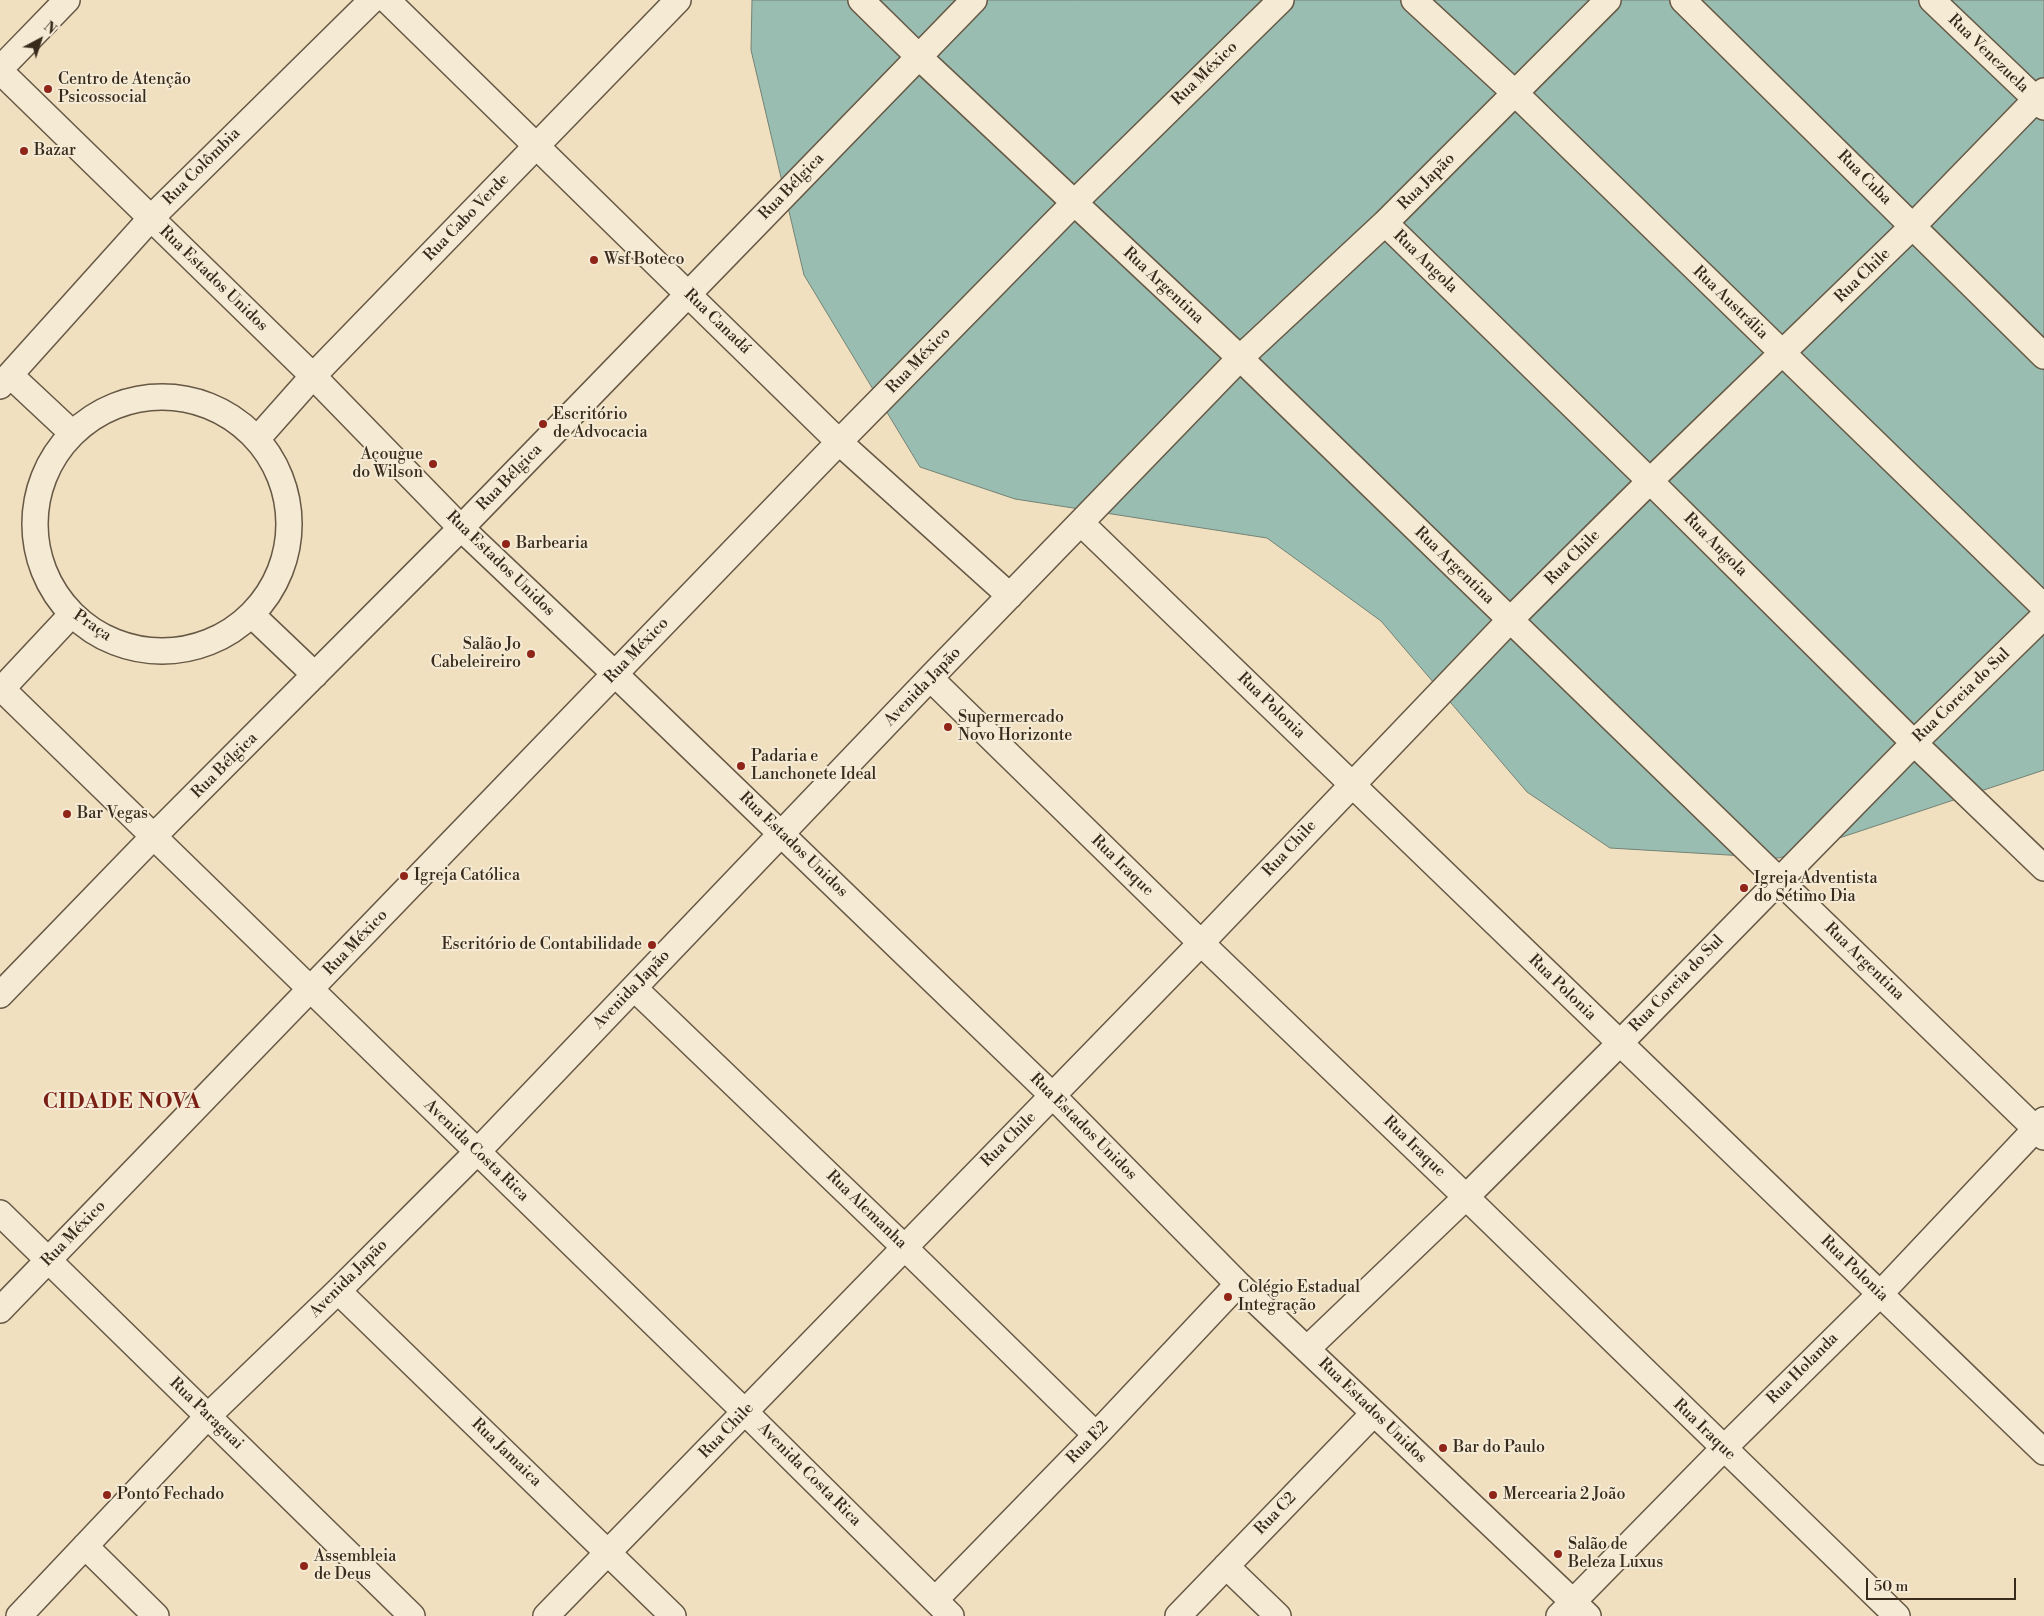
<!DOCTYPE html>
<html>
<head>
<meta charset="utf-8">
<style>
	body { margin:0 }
	#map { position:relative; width:2044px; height:1616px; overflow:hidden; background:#f0e0bf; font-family:"Libre Bodoni",serif }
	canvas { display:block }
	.north { position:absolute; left:15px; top:15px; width:50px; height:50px; -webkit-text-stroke:4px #f5ebd5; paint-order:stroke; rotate:40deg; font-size:14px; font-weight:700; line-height:20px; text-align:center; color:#382a1c }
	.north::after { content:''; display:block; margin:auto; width:18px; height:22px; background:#382a1c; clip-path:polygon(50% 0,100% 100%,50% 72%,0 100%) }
	.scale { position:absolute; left:1866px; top:1578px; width:150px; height:22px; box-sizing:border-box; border:2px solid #382a1c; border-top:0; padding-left:6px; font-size:15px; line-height:18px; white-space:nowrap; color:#382a1c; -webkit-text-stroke:4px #f5ebd5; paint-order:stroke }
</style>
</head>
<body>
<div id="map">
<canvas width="2044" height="1616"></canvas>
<div class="north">N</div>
<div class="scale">50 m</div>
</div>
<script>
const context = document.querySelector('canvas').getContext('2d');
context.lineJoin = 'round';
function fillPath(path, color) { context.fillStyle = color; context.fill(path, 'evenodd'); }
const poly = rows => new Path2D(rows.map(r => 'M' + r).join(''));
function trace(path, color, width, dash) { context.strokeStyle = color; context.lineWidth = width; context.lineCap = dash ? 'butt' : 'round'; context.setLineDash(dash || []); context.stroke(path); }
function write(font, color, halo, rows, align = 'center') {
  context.font = font + ' "Libre Bodoni",serif'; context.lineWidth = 4; context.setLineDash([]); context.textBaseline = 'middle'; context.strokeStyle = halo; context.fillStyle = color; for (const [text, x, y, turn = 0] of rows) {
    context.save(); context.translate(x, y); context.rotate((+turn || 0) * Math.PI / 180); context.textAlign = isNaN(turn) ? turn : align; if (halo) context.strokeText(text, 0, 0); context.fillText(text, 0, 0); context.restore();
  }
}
const water = poly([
	[752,0,2044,0,2044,770,1779,858,1610,848,1527,792,1381,621,1267,538,1015,499,920,467,804,275,751,50,752,0]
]);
fillPath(water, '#9abdb1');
trace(water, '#738275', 1);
const minor = poly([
	[387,0,839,442,1010,596],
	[861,0,919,57,1240,358,2044,1137],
	[1414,0,1515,93,2044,607],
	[1683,0,2044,356],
	[1932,0,2044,107],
	[0,69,67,0],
	[0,71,313,376,461,528,615,674,1053,1096,1238,1284,1588,1616],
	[1385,223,1650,481,1914,743,2044,868],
	[10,375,72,433],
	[0,386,151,218,372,0],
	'35 524a127 127 0 1 1 254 0a127 127 0 1 1-254 0Z',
	[258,438,313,376,678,0],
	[1081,523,2044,1452],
	[252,615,315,675],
	[930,678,1201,943,1466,1197,1897,1616],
	[0,687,745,1412,951,1616],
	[0,691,72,614],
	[634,988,904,1247,1096,1435],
	[0,995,153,837,461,528,974,0],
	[0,1213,412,1616],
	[338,1291,673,1616],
	[0,1310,839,442,1074,203,1281,0],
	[1307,1349,1466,1197,1619,1044,1914,743,2044,616],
	[85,1546,156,1616],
	[1226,1566,1278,1616],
	[935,1600,1096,1435,1238,1284],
	[19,1616,208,1416,338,1291,477,1152,930,678,1240,358,1385,223,1608,0],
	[546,1616,1201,943,1510,620,1650,481,1913,226,2044,91],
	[1178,1616,1374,1413],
	[1559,1616,1723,1449,1880,1294,2044,1120]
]);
trace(minor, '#665845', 28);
trace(minor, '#f5ebd5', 25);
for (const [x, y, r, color] of [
	[48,89,5,"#8f2418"],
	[24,151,5,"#8f2418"],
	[594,260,5,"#8f2418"],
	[543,424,5,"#8f2418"],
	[433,464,5,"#8f2418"],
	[506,544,5,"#8f2418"],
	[531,654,5,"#8f2418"],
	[948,727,5,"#8f2418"],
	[741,766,5,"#8f2418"],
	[67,814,5,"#8f2418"],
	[404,876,5,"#8f2418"],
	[1744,888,5,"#8f2418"],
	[652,945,5,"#8f2418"],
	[1228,1297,5,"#8f2418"],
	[1443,1448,5,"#8f2418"],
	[107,1495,5,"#8f2418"],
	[1493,1495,5,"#8f2418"],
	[1558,1554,5,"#8f2418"],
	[304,1566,5,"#8f2418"]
]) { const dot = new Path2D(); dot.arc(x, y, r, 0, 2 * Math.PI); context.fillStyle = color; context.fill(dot); trace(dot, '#f5ebd5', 2); }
write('16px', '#382a1c', '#f5ebd5', [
	["Rua Venezuela",1988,54,44],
	["Rua México",1205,74,-44],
	["Rua Colômbia",202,167,-45],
	["Rua Cuba",1864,178,45],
	["Rua Japão",1427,182,-45],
	["Rua Bélgica",792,187,-46],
	["Rua Cabo Verde",467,218,-46],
	["Rua Angola",1425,262,44],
	["Rua Chile",1863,276,-44],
	["Rua Estados Unidos",213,279,44],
	["Rua Argentina",1163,286,43],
	["Rua Austrália",1730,303,44],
	["Rua Canadá",717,322,44],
	["Rua México",919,361,-46],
	["Rua Bélgica",510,478,-46],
	["Rua Angola",1715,545,45],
	["Rua Chile",1573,558,-45],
	["Rua Estados Unidos",500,564,44],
	["Rua Argentina",1454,566,44],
	["Praça",92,626,34],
	["Rua México",637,651,-46],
	["Avenida Japão",923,687,-46],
	["Rua Coreia do Sul",1962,696,-44],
	["Rua Polonia",1271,706,44],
	["Rua Bélgica",225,766,-45],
	["Rua Estados Unidos",793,845,44],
	["Rua Chile",1290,849,-47],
	["Rua Iraque",1122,866,44],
	["Rua México",356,943,-46],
	["Rua Argentina",1864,962,44],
	["Rua Coreia do Sul",1677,984,-46],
	["Rua Polonia",1562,988,44],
	["Avenida Japão",632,990,-46],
	["Rua Estados Unidos",1083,1127,45],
	["Rua Chile",1009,1140,-45],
	["Rua Iraque",1414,1147,44],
	["Avenida Costa Rica",476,1151,44],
	["Rua Alemanha",866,1210,44],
	["Rua México",74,1234,-46],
	["Rua Polonia",1854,1269,44],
	["Avenida Japão",349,1279,-45],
	["Rua Holanda",1803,1369,-45],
	["Rua Estados Unidos",1372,1411,44],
	["Rua Paraguai",206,1414,44],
	["Rua Iraque",1704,1430,44],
	["Rua Chile",727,1431,-46],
	["Rua E2",1088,1443,-46],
	["Rua Jamaica",506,1453,44],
	["Avenida Costa Rica",809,1475,45],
	["Rua C2",1276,1514,-46]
]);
write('16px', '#382a1c', '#f5ebd5', [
	["Centro de Atenção",58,80],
	["Psicossocial",58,98],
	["Bazar",34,151],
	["Wsf Boteco",604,260],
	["Escritório",553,415],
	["de Advocacia",553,433],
	["Açougue",423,455,"right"],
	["do Wilson",423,473,"right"],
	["Barbearia",516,544],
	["Salão Jo",521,645,"right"],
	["Cabeleireiro",521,663,"right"],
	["Supermercado",958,718],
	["Novo Horizonte",958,736],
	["Padaria e",751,757],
	["Lanchonete Ideal",751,775],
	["Bar Vegas",77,814],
	["Igreja Católica",414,876],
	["Igreja Adventista",1754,879],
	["do Sétimo Dia",1754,897],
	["Escritório de Contabilidade",642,945,"right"],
	["Colégio Estadual",1238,1288],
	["Integração",1238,1306],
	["Bar do Paulo",1453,1448],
	["Ponto Fechado",117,1495],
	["Mercearia 2 João",1503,1495],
	["Salão de",1568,1545],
	["Beleza Luxus",1568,1563],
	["Assembleia",314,1557],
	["de Deus",314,1575]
], 'left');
context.letterSpacing = '1px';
write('bold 21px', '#7a1f14', '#f5ebd5', [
	["CIDADE NOVA",122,1103]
]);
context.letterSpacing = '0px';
</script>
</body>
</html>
